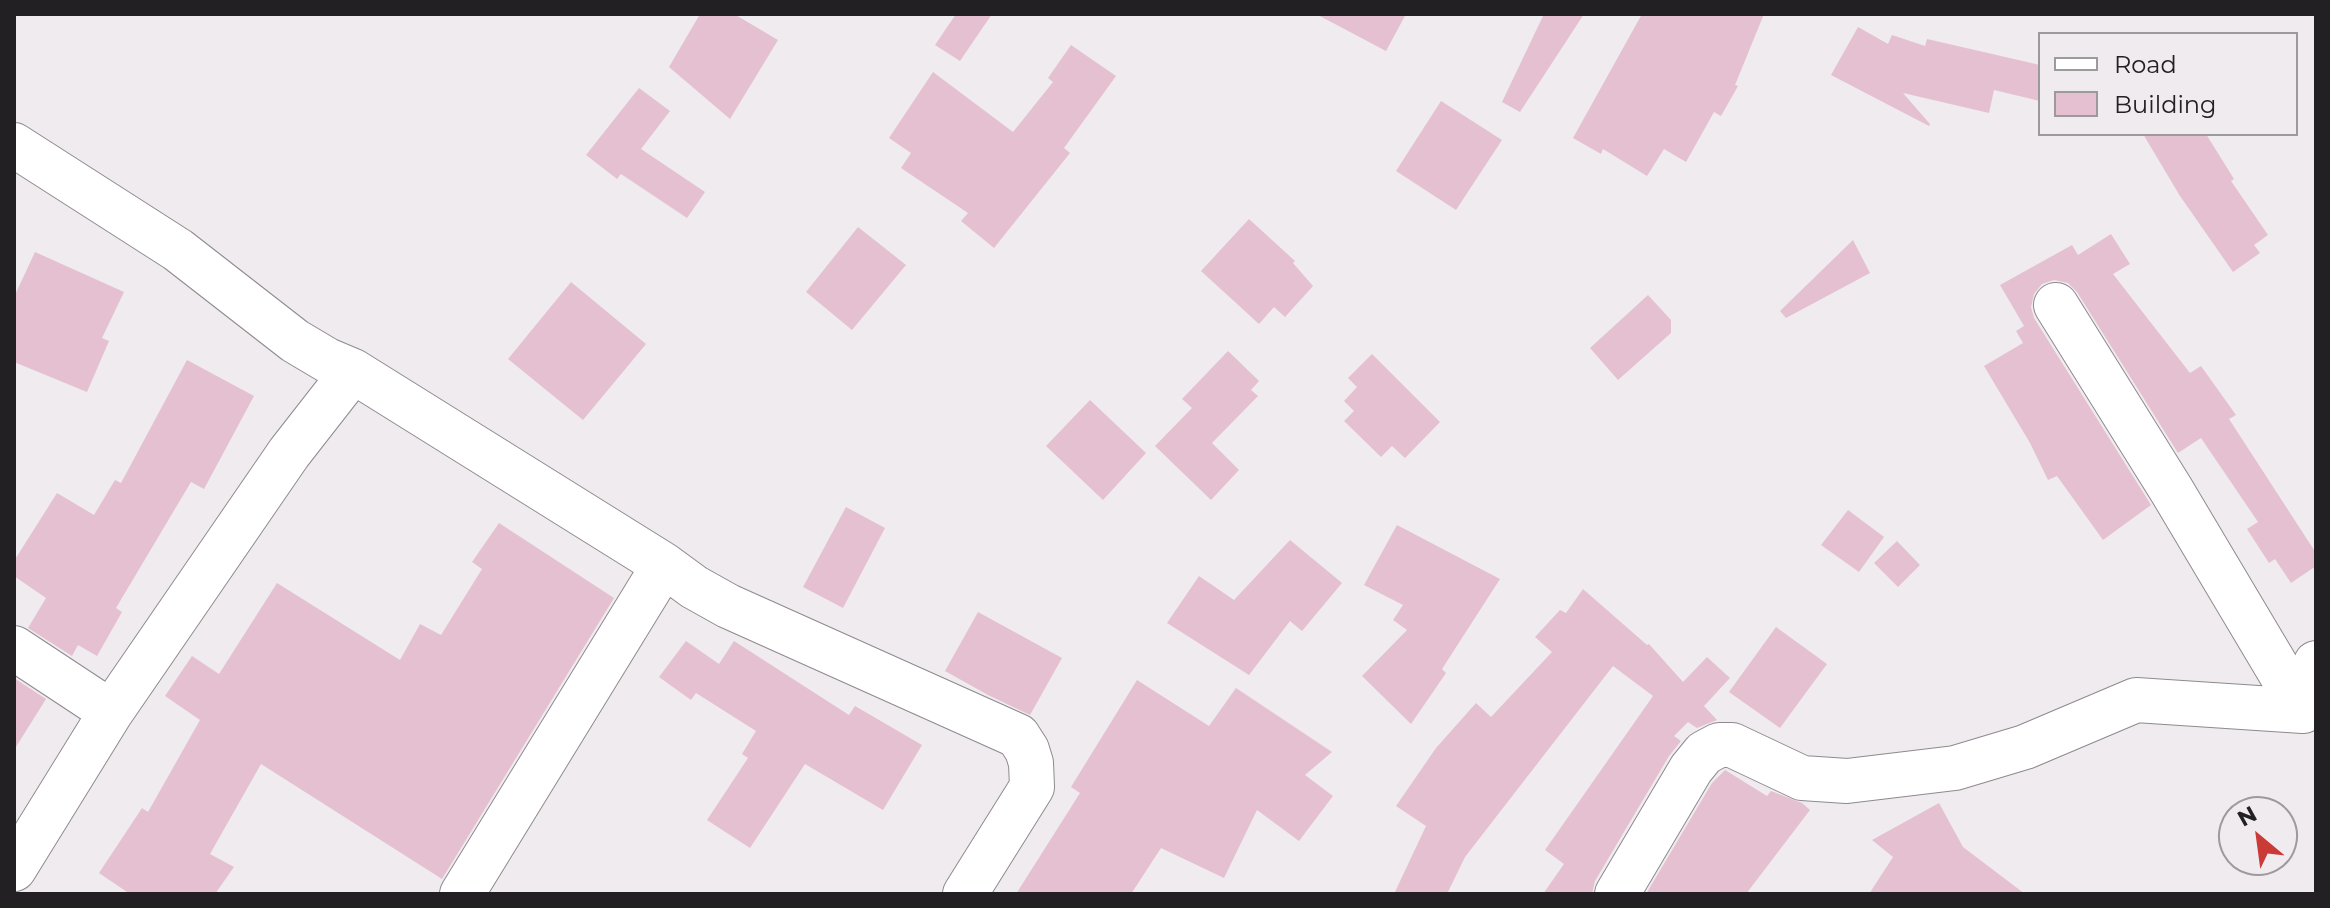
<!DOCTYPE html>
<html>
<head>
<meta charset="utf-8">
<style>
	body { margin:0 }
	#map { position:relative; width:2330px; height:908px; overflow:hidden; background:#efebef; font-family:Montserrat,sans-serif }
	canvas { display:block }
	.frame { position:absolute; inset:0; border:16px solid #222022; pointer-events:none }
	.legend { position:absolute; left:2038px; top:32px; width:260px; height:104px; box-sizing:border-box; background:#efebef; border:2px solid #9d9a9d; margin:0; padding:10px 14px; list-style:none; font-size:24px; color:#222022 }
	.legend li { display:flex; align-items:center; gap:16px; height:40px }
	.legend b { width:40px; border:2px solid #9d9a9d }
	.north { position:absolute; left:2218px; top:796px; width:80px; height:80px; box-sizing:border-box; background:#efebef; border:2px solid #9d9a9d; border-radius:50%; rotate:331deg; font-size:22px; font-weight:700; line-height:32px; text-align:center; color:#222022 }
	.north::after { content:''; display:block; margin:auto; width:28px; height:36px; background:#ca3b37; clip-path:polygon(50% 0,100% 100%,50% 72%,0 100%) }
</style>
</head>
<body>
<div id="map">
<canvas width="2330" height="908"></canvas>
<div class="frame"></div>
<ul class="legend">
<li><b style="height:10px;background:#fff"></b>Road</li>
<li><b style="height:22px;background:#e5c0d1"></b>Building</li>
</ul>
<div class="north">N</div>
</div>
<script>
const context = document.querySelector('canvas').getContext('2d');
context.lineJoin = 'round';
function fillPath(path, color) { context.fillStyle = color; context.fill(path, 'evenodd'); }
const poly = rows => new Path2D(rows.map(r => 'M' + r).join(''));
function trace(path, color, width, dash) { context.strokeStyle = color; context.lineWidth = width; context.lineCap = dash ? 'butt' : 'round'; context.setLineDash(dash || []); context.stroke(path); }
fillPath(poly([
	[700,14,734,14,778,40,730,119,669,67],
	[956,14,992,14,960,61,935,45],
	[1316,14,1406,14,1386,51],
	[1544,14,1584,14,1520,112,1502,102],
	[1642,14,1764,14,1735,85,1738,86,1721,116,1714,112,1686,162,1664,149,1647,176,1603,149,1601,154,1573,138],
	[1858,27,1888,44,1892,35,1925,46,1927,39,2040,65,2040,101,1994,90,1989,113,1903,93,1930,124,1929,126,1831,75],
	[1071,45,1116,76,1064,148,1070,153,994,248,961,221,968,213,901,168,911,153,889,138,933,72,1013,132,1053,82,1048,78],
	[639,88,670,111,641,149,705,192,687,218,621,174,617,179,586,155],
	[1441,101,1502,140,1456,210,1396,171],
	[2143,134,2206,134,2234,179,2231,181,2268,235,2254,245,2260,253,2233,272,2180,196],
	[1249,219,1295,261,1293,263,1313,286,1285,317,1274,307,1259,324,1201,271],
	[858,227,906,265,852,330,806,292],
	[2111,234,2130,264,2113,274,2190,373,2201,366,2236,415,2229,419,2316,553,2316,566,2291,583,2275,559,2269,563,2247,529,2258,522,2201,438,2178,453,2077,292,2068,283,2054,280,2042,284,2034,294,2031,307,2034,318,2151,505,2103,540,2057,476,2048,480,2030,443,1984,366,2023,343,2016,331,2024,326,2000,285,2072,245,2078,255],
	[1853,240,1870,273,1786,318,1780,311],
	[35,252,124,292,102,338,109,341,87,392,14,362,14,297],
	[571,282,646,344,583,420,508,359],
	[1648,295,1671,320,1671,333,1618,380,1590,348],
	[1228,351,1259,381,1251,390,1258,396,1212,443,1239,470,1211,500,1155,446,1192,408,1182,399],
	[1372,354,1440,422,1405,458,1392,446,1381,457,1344,421,1354,411,1344,401,1357,387,1348,378],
	[187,360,254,396,204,489,191,482,116,608,122,612,97,656,78,645,72,656,28,628,46,598,14,576,14,561,57,493,94,515,115,480,121,483],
	[1090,400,1146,453,1103,500,1046,446],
	[846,507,885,528,843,608,803,587],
	[1848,510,1884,537,1859,572,1821,545],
	[499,523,614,598,442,879,261,764,210,854,234,867,215,894,130,894,99,873,142,808,148,812,200,720,165,696,192,656,219,674,277,583,400,660,420,624,441,635,482,569,472,562],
	[1397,525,1500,579,1442,669,1446,673,1411,724,1362,676,1407,630,1393,620,1403,605,1364,585],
	[1290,540,1342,583,1302,631,1290,621,1249,675,1167,623,1199,576,1234,600],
	[1897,541,1920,565,1898,587,1874,563],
	[1583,589,1647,645,1649,644,1683,682,1707,657,1730,678,1704,706,1717,720,1697,728,1688,722,1674,736,1681,741,1669,756,1595,881,1592,894,1543,894,1564,864,1545,850,1653,696,1613,666,1465,857,1447,894,1394,894,1426,826,1396,806,1436,748,1476,703,1491,717,1552,652,1535,637,1560,610,1566,613],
	[978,612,1062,658,1030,715,988,695,945,671],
	[1776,627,1827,664,1780,728,1729,692],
	[686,641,719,664,734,641,849,715,855,706,922,745,883,810,805,764,750,848,707,820,748,758,742,754,756,731,696,693,691,700,659,677],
	[14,678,46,699,14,750],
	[1137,680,1209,726,1236,688,1332,752,1305,775,1333,796,1299,841,1257,810,1224,878,1161,848,1131,894,1016,894,1080,793,1071,787],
	[1725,770,1767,796,1771,791,1802,803,1810,810,1746,894,1646,894,1712,783],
	[1939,803,1963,847,2025,894,1869,894,1893,857,1872,840]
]), '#e5c0d1');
const minor = poly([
	[14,145,178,250,295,341,327,360,353,371,289,453,111,712,14,869],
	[2056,305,2172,491,2303,711],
	[353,371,664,565,694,587,728,606,1018,736,1027,750,1031,763,1032,787,965,894],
	[14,648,111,712],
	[462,894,664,565],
	[1617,894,1691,769,1704,753,1719,745,1732,745,1802,778,1847,781,1955,768,2025,747,2136,700,2303,711,2316,663]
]);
trace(minor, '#8e8a8e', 46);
trace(minor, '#fff', 44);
</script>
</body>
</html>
